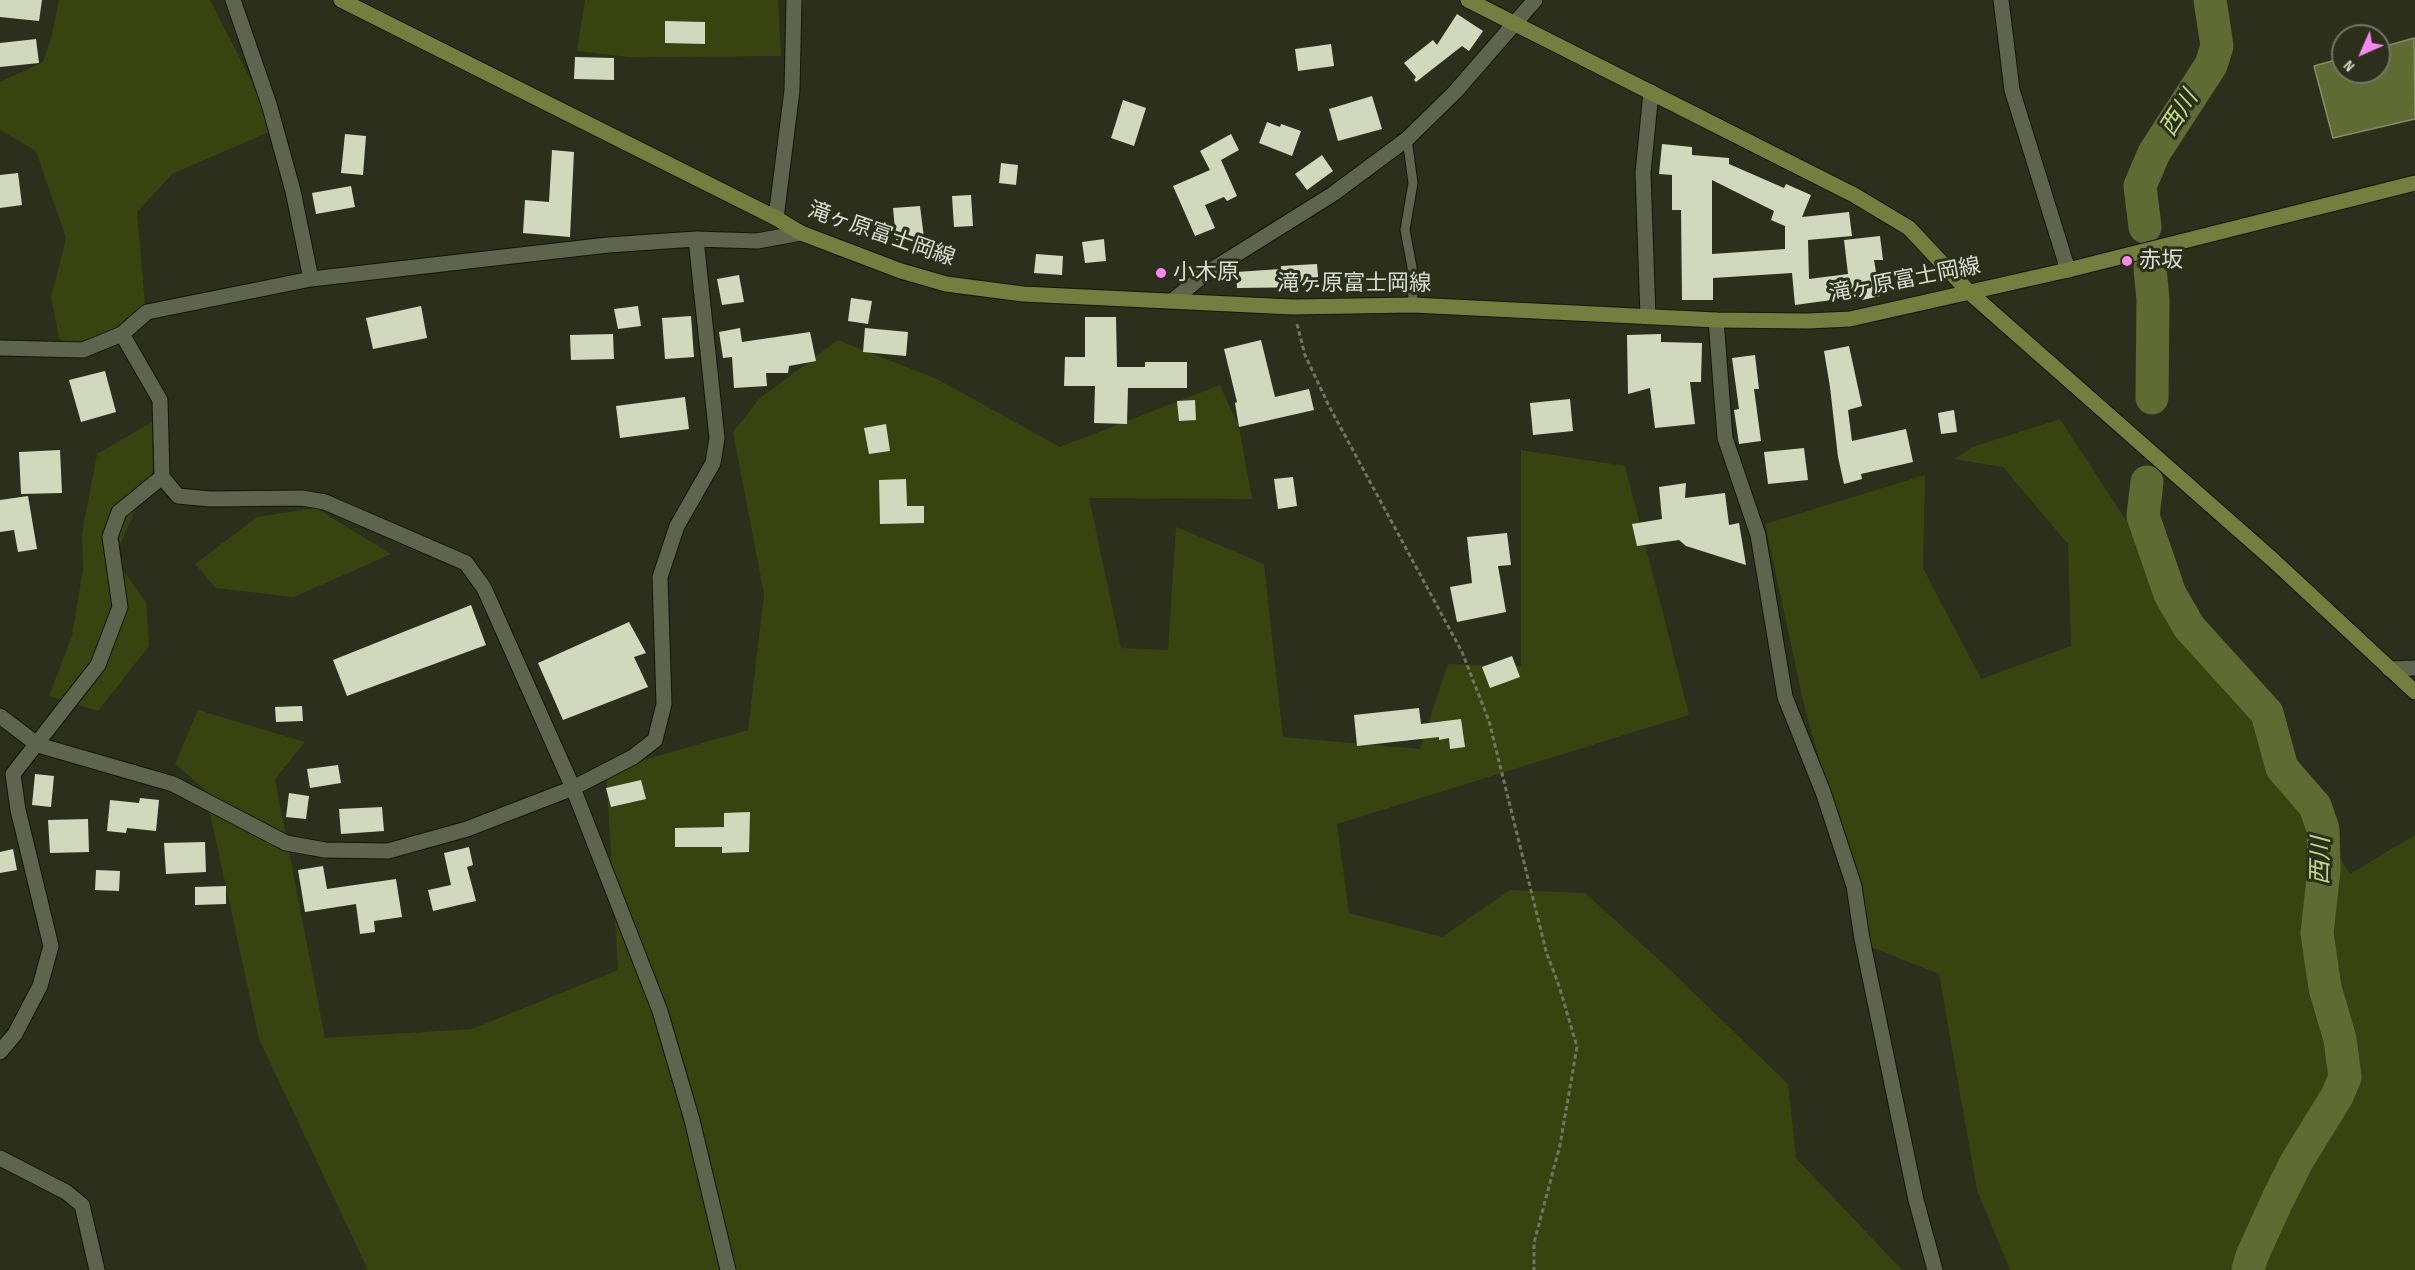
<!DOCTYPE html>
<html>
<head>
<meta charset="utf-8">
<style>
	body { margin:0 }
	#map { position:relative; width:2415px; height:1270px; overflow:hidden; background:#2b2f1b; font-family:"Sofia Sans Condensed",sans-serif }
	canvas { display:block }
	.north { position:absolute; left:2331px; top:24px; width:60px; height:60px; box-sizing:border-box; background:#2b2f1b; border:2px solid #717564; border-radius:50%; rotate:225deg; font-size:16px; font-weight:700; line-height:24px; text-align:center; color:#daded1 }
	.north::after { content:''; display:block; margin:auto; width:21px; height:27px; background:#f589ef; clip-path:polygon(50% 0,100% 100%,50% 72%,0 100%) }
</style>
</head>
<body>
<div id="map">
<canvas width="2415" height="1270"></canvas>
<div class="north">N</div>
</div>
<script>
const context = document.querySelector('canvas').getContext('2d');
context.lineJoin = 'round';
function fillPath(path, color) { context.fillStyle = color; context.fill(path, 'evenodd'); }
const poly = rows => new Path2D(rows.map(r => 'M' + r).join(''));
function trace(path, color, width, dash) { context.strokeStyle = color; context.lineWidth = width; context.lineCap = dash ? 'butt' : 'round'; context.setLineDash(dash || []); context.stroke(path); }
function write(font, color, halo, rows, align = 'center') {
  context.font = font + ' "Sofia Sans Condensed","Noto Sans JP",sans-serif'; context.lineWidth = 6; context.setLineDash([]); context.textBaseline = 'middle'; context.strokeStyle = halo; context.fillStyle = color; for (const [text, x, y, turn = 0] of rows) {
    context.save(); context.translate(x, y); context.rotate((+turn || 0) * Math.PI / 180); context.textAlign = isNaN(turn) ? turn : align; if (halo) context.strokeText(text, 0, 0); context.fillText(text, 0, 0); context.restore();
  }
}
fillPath(poly([
	[59,0,210,0,276,129,172,174,137,212,145,305,141,317,76,350,59,338,51,297,66,238,36,151,0,130,0,82,43,62,52,35],
	[585,0,778,0,781,56,629,57,577,51],
	[838,340,937,379,1060,447,1220,385,1239,427,1252,499,1089,498,1121,648,1168,650,1176,527,1264,564,1283,737,1420,749,1448,664,1521,666,1521,450,1625,466,1689,715,1337,824,1349,913,1442,937,1510,890,1585,893,1667,967,1788,1084,1796,1158,1902,1270,368,1270,259,1039,205,790,175,764,198,710,305,742,275,779,325,1038,472,1029,618,970,606,771,748,730,764,594,733,432,760,398],
	[2060,419,2240,695,2350,874,2415,835,2415,1270,2010,1270,1977,1190,1939,974,1871,947,1804,705,1765,524,1925,475,1923,568,1981,679,2071,646,2068,544,2003,467,1954,459,1972,447],
	[152,422,153,470,114,558,146,602,149,646,98,711,49,696,72,636,83,569,82,533,97,454],
	[316,508,391,554,294,597,216,588,195,564,257,517]
]), '#394310');
const water = poly([
	[2414,38,2415,119,2333,138,2314,66,2343,58,2343,72,2379,72,2379,48,2414,38]
]);
fillPath(water, '#606b33');
trace(water, '#858e62', 1.5);
trace(poly([
	[2145,227,2140,186,2154,153,2211,65,2217,46,2210,0],
	[2150,268,2153,300,2152,398],
	[2147,482,2143,516,2170,594,2189,627,2267,713,2282,768,2315,806,2323,829,2324,870,2317,933,2325,988,2340,1039,2345,1077,2337,1096,2297,1161,2277,1201,2252,1256,2248,1270]
]), '#606b33', 33);
fillPath(poly([
	[0,0,42,0,39,21,0,17],
	[1457,14,1483,31,1469,51,1462,46,1416,82,1414,80,1416,77,1404,63,1433,40,1437,45],
	[665,21,705,22,705,44,665,43],
	[36,39,39,63,0,67,0,43],
	[1331,44,1334,66,1298,71,1295,49],
	[575,57,614,58,614,80,574,79],
	[1372,96,1382,129,1338,141,1329,109],
	[1123,100,1146,108,1134,146,1111,138],
	[1267,122,1280,127,1281,124,1301,131,1292,156,1259,143],
	[345,134,366,136,363,175,341,173],
	[1231,134,1239,150,1221,160,1237,196,1227,201,1224,197,1205,205,1215,228,1195,236,1173,186,1210,170,1200,151],
	[1662,144,1692,147,1692,155,1729,158,1729,164,1784,188,1786,184,1811,195,1802,217,1849,212,1852,236,1808,240,1809,279,1848,274,1844,240,1880,236,1883,260,1874,260,1880,296,1862,300,1861,296,1795,305,1792,273,1713,278,1713,300,1682,300,1681,210,1672,210,1672,175,1659,174],
	[1712,180,1774,211,1771,220,1785,226,1785,249,1712,254],
	[552,150,574,152,570,237,523,233,525,200,549,202],
	[1322,155,1333,171,1307,190,1295,174],
	[1001,163,1018,165,1016,185,999,183],
	[18,173,22,205,0,208,0,175],
	[351,186,355,207,316,214,312,193],
	[971,195,973,226,954,227,952,196],
	[920,206,924,238,896,240,893,208],
	[1104,239,1106,261,1085,263,1082,242],
	[1036,254,1063,256,1062,275,1034,273],
	[1317,264,1319,287,1237,288,1236,272,1281,269,1281,266],
	[739,275,744,302,722,305,717,279],
	[851,298,872,301,868,324,848,321],
	[421,306,427,338,373,349,366,318],
	[638,306,641,326,618,329,614,309],
	[691,316,694,357,665,359,662,318],
	[1085,317,1116,317,1117,367,1145,367,1145,362,1187,362,1187,388,1128,388,1127,424,1094,423,1095,386,1064,386,1065,357,1085,357],
	[740,328,742,342,810,332,816,361,789,366,788,373,766,373,767,386,734,388,732,357,723,358,719,332],
	[865,328,908,332,906,356,863,352],
	[613,334,614,359,571,360,570,335],
	[1661,334,1661,342,1702,343,1701,382,1690,382,1695,424,1655,428,1650,388,1628,394,1627,335],
	[1261,340,1275,397,1309,389,1314,410,1239,427,1235,403,1237,402,1224,349],
	[1849,346,1862,406,1848,410,1852,441,1906,429,1913,462,1861,474,1862,479,1844,484,1838,457,1830,387,1824,351],
	[1755,355,1759,389,1754,389,1761,441,1739,444,1734,410,1739,409,1732,358],
	[105,371,116,412,81,422,69,380],
	[685,397,689,429,620,438,616,406],
	[1570,399,1573,431,1533,435,1530,403],
	[1195,400,1196,420,1179,421,1177,401],
	[1954,410,1957,432,1941,434,1938,413],
	[886,424,890,451,869,454,864,428],
	[1804,448,1808,480,1768,484,1764,452],
	[60,450,62,493,21,494,19,452],
	[1293,477,1297,506,1278,509,1274,479],
	[906,479,907,506,924,506,924,523,880,524,879,480],
	[1686,483,1685,498,1725,493,1729,525,1739,523,1746,565,1686,546,1679,540,1637,546,1632,524,1662,519,1659,487],
	[28,496,37,549,18,552,14,530,0,532,0,500],
	[1507,533,1511,565,1498,566,1506,612,1457,622,1450,587,1472,583,1467,537],
	[471,605,486,645,347,696,333,660],
	[629,622,646,653,634,657,648,687,563,720,538,663],
	[1512,656,1520,677,1490,688,1482,667],
	[302,706,303,721,276,722,275,707],
	[1419,708,1421,724,1461,719,1465,747,1450,749,1449,738,1439,740,1439,737,1357,746,1354,715],
	[338,765,341,783,310,788,307,769],
	[35,774,54,776,51,807,32,805],
	[641,780,646,799,611,807,606,788],
	[289,793,309,796,306,819,286,817],
	[140,798,159,800,156,831,127,828,126,833,107,831,110,800,139,803],
	[382,807,384,831,341,834,339,809],
	[750,812,749,852,722,853,722,847,675,847,675,828,724,827,724,813],
	[88,819,89,852,50,853,48,820],
	[205,842,206,872,166,874,164,843],
	[469,847,473,865,467,867,476,901,433,911,428,890,451,885,444,853],
	[13,849,17,870,0,873,0,852],
	[323,866,327,889,396,879,402,917,374,921,375,932,360,934,356,904,305,912,298,870],
	[96,870,120,871,119,891,95,890],
	[226,886,226,904,195,905,195,887]
]), '#d1d8be');
const lane = poly([
	[1407,139,1413,183,1405,230,1412,267,1413,305]
]);
const street = poly([
	[233,0,269,104,293,191,311,279],
	[2001,0,2012,90,2068,270],
	[776,218,792,90,794,0],
	[1172,301,1205,274,1333,194,1407,139,1455,92,1535,0],
	[1648,317,1643,173,1651,92],
	[1716,320,1725,438,1758,535,1785,697,1823,792,1854,886,1862,939,1916,1200,1935,1270],
	[122,334,160,400,162,477,178,496,210,499,302,498,325,502,466,563,484,588,573,788,660,1011,692,1120,728,1270],
	[0,348,83,350,122,334,147,312,311,279,608,245,696,239,757,241,801,233],
	[2389,669,2415,668],
	[0,716,38,745,173,784,286,843,325,850,388,851,467,829,573,788,633,757,655,740,664,704,660,577,677,526,713,463,717,438,696,239],
	[0,1052,15,1034,40,986,51,946,18,810,13,774,98,665,120,607,110,537,119,512,162,477],
	[0,1158,66,1192,82,1205,97,1270]
]);
const secondary = poly([
	[341,0,776,218,801,233,901,271,946,284,1023,294,1292,307,1413,305,1716,320,1808,321,1850,319,2068,270,2415,183],
	[1468,0,1854,195,1909,228,1969,292,2273,560,2415,692]
]);
trace(lane, '#131705', 11);
trace(street, '#131705', 17);
trace(secondary, '#131705', 17);
trace(poly([
	[1297,324,1305,355,1329,406,1462,652,1489,721,1546,951,1560,989,1577,1047,1560,1145,1534,1243,1534,1270]
]), '#717564', 3, [4.5, 3]);
trace(lane, '#5f644e', 9);
trace(street, '#5f644e', 15);
trace(secondary, '#737e3f', 15);
for (const [x, y, r, color] of [
	[2127,261,6,"#f589ef"],
	[1161,273,6,"#f589ef"]
]) { const dot = new Path2D(); dot.arc(x, y, r, 0, 2 * Math.PI); context.fillStyle = color; context.fill(dot); trace(dot, '#2b2f1b', 2); }
write('22px', '#daded1', '#2b2f1b', [
	["滝ヶ原富士岡線",881,235,19],
	["滝ヶ原富士岡線",1905,281,-11],
	["滝ヶ原富士岡線",1354,284]
]);
write('22px', '#daded1', '#2b2f1b', [
	["赤坂",2139,261],
	["小木原",1173,273]
], 'left');
write('italic 24px', '#c4d783', '#2b2f1b', [
	["西川",2180,114,-57],
	["西川",2322,861,-89]
]);
</script>
</body>
</html>
